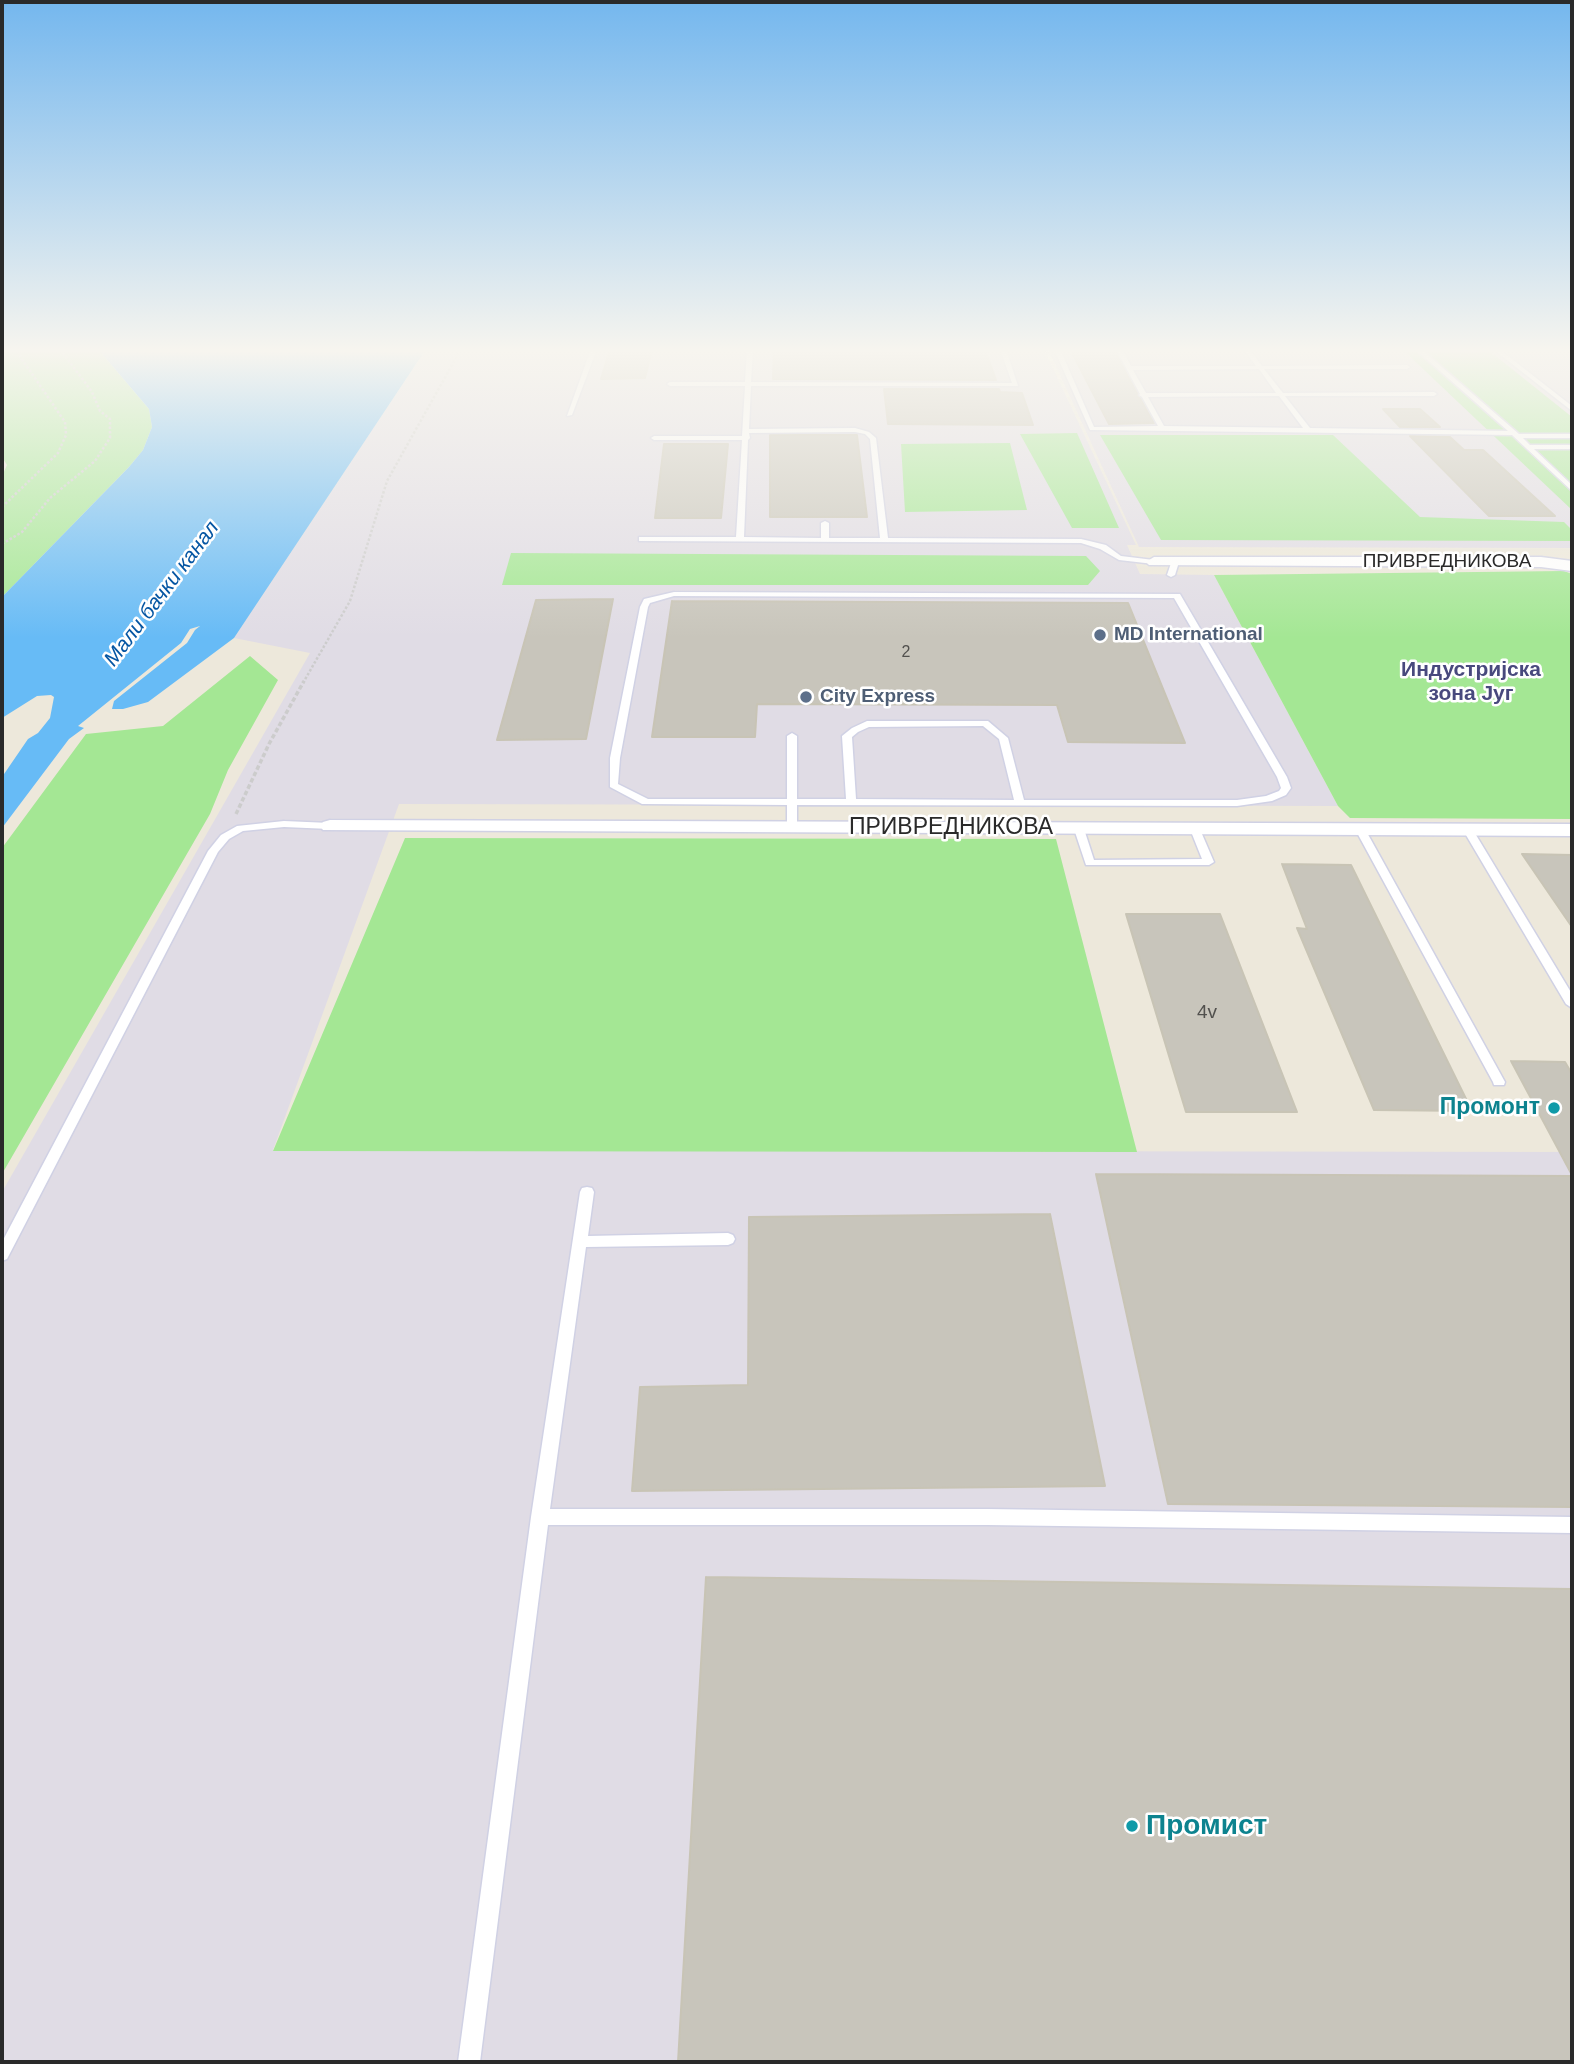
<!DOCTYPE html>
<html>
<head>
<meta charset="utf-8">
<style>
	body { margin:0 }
	#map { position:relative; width:1574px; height:2064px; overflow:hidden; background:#ede8db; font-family:Arial,sans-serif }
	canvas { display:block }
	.frame { position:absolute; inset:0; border:4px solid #2a2a2a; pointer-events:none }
</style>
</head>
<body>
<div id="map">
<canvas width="1574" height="2064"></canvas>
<div class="frame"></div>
</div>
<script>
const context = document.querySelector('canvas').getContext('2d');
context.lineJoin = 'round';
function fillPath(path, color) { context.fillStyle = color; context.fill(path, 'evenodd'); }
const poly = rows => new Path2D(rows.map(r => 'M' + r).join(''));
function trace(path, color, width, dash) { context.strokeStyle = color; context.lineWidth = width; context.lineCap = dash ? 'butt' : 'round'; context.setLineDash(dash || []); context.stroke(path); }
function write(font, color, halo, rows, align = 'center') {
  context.font = font + ' Arial,sans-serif'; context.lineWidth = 5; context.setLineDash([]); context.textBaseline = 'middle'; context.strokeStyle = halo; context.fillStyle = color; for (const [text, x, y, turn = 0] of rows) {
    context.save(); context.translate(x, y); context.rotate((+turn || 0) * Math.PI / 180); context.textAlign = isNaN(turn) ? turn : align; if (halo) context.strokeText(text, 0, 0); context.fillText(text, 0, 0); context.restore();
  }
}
fillPath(poly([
	[426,349,1044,349,1136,545,1127,545,1140,574,1214,575,1338,806,399,804,273,1150,1572,1152,1572,2062,2,2062,2,1192,310,653,234,638],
	[1048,349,1572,349,1572,548,1139,547]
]), '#e0dce5');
fillPath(poly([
	[2,349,98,349,149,409,152,427,143,450,129,467,2,597,2,476,7,465,2,457],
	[1402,349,1487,349,1572,417,1572,510],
	[1077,433,1119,528,1072,528,1020,434],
	[1100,435,1333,435,1420,517,1564,522,1572,530,1572,541,1161,540],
	[1010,443,1027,510,905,512,901,444],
	[511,553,1086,556,1100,571,1088,585,502,585],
	[1564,571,1572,574,1572,819,1350,818,1338,806,1214,575],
	[250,656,278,680,228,770,210,814,2,1174,2,848,86,734,163,726],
	[405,838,1056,839,1137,1152,273,1151]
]), '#a4e794');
fillPath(poly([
	[98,349,426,349,234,638,148,702,123,709,112,709,114,701,187,643,195,630,200,626,190,629,181,643,78,726,84,728,69,739,2,828,2,777,28,739,38,733,50,718,54,697,51,695,37,696,2,718,2,597,129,467,143,450,152,427,149,409]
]), '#67bbf6');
const building = poly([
	[610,349,652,349,645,378,601,379,610,349],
	[774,349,985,349,996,380,773,379,774,349],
	[1070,349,1113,349,1154,423,1109,424,1070,349],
	[884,389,999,389,1000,392,1022,393,1033,425,888,424,884,389],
	[1383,409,1420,409,1440,427,1400,427,1383,409],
	[770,435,857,435,867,517,770,517,770,435],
	[1410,436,1450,437,1464,450,1483,450,1555,516,1489,516,1410,436],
	[664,444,728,444,721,518,655,518,664,444],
	[613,599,586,739,497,740,536,600,613,599],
	[672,601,1128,603,1185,743,1068,742,1057,705,757,704,755,737,652,737,672,601],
	[1522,854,1572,855,1572,927,1522,854],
	[1282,864,1351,865,1472,1111,1374,1110,1297,928,1307,929,1282,864],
	[1126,914,1220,914,1297,1112,1186,1112,1126,914],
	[1511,1061,1565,1062,1572,1074,1572,1175,1511,1061],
	[1096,1174,1572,1176,1572,1507,1168,1504,1096,1174],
	[1050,1214,1105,1486,632,1491,640,1387,748,1385,749,1217,1050,1214],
	[706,1577,1572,1589,1572,2062,678,2062,706,1577]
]);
fillPath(building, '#c8c5bb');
trace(building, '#c8c4b5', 2);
const lane = poly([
	[591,349,597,349,572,415,567,416,591,349],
	[747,349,753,349,751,382,1012,383,1000,349,1006,349,1018,386,751,386,749,429,855,428,869,432,876,438,888,538,1081,539,1106,545,1121,556,1154,560,1158,562,1154,564,1119,560,1100,549,1081,543,639,541,639,537,736,537,742,440,654,440,651,438,654,436,742,436,745,386,670,386,667,384,670,382,745,382,747,349],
	[855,432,865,434,870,439,880,538,829,538,829,523,825,521,821,523,821,538,744,537,748,440,750,438,749,433,855,432],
	[1054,349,1060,349,1094,427,1158,426,1142,397,1139,395,1140,394,1116,349,1122,349,1131,366,1256,366,1243,349,1249,349,1262,366,1407,365,1410,367,1407,369,1264,369,1283,393,1434,392,1437,394,1434,396,1285,396,1310,428,1508,431,1415,349,1421,349,1519,434,1572,434,1572,438,1523,438,1530,445,1572,445,1572,449,1534,449,1572,485,1572,491,1512,435,1090,430,1054,349],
	[1259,369,1276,393,1146,393,1133,370,1259,369],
	[1279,396,1303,428,1164,426,1148,397,1279,396],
	[1493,349,1499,349,1572,406,1572,411,1493,349],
	[1172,560,1179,562,1175,575,1171,577,1167,575,1172,560],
	[674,592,1180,594,1287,777,1291,788,1286,795,1272,801,1237,806,797,805,797,828,792,831,787,828,787,805,642,804,610,787,610,758,640,607,644,599,674,592],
	[674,596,1174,598,1277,777,1281,788,1279,791,1266,796,1237,800,1024,800,1008,738,988,721,867,721,852,728,842,736,846,799,797,799,797,736,792,733,787,736,787,799,648,799,618,784,620,758,648,607,650,603,674,596],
	[983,726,999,739,1014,800,856,799,852,737,858,732,869,727,983,726],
	[284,821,330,823,335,826,330,829,284,827,243,831,229,839,218,852,7,1259,2,1261,2,1242,208,851,221,835,237,826,284,821],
	[1079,826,1084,829,1094,860,1202,859,1190,829,1191,827,1199,827,1214,862,1209,865,1086,865,1074,829,1079,826],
	[1360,826,1365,829,1505,1082,1504,1085,1494,1085,1493,1082,1355,829,1360,826],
	[1468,827,1473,830,1572,994,1572,1008,1566,1004,1463,830,1468,827],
	[587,1187,592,1188,594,1192,588,1236,728,1233,733,1235,735,1239,733,1243,728,1245,586,1247,550,1509,987,1509,1572,1517,1572,1533,987,1525,548,1525,480,2062,458,2062,531,1517,580,1192,582,1188,587,1187]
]);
const street = poly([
	[1154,557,1541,557,1572,561,1572,571,1541,567,1149,565,1146,562,1154,557],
	[330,820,1572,824,1572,836,323,830,320,826,323,822,330,820]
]);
trace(lane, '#d0d1e4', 3);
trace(street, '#d0d1e4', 3);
trace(poly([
	[2,507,58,453,66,435,65,422,15,349],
	[2,544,22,532,50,498,95,461,110,438,110,419,100,411,92,392,60,349],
	[303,683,350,601,387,481,461,349]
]), '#ccc', 2.5, [2.5, 2]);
trace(poly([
	[236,814,269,744,304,681]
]), '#ccc', 3.5, [4.5, 2.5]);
fillPath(lane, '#fff');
fillPath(street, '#fff');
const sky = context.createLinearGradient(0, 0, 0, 638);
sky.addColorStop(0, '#74b7ee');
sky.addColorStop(0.55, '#f7f5ef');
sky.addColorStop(1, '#f7f5ef00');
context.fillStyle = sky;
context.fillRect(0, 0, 1574, 638);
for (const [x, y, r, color] of [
	[1100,635,7,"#5c6f8a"],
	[806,697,7,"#5c6f8a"],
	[1554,1108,7,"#0f9aa8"],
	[1132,1826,7,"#0f9aa8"]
]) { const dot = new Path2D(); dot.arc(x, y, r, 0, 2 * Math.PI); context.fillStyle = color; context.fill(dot); trace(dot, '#fff', 2.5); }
write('16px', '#52514e', null, [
	["2",906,653]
]);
write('19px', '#2a2a2a', '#fff', [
	["ПРИВРЕДНИКОВА",1447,562]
]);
write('bold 19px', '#4e5e75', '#fff', [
	["MD International",1114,635],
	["City Express",820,697]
], 'left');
write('19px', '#52514e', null, [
	["4v",1207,1013]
]);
write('italic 21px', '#0556a3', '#fff', [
	["Мали бачки канал",162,594,-53]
]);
write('bold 21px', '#48497d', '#fff', [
	["Индустријска",1471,670],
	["зона Југ",1471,694]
]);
write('23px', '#2a2a2a', '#fff', [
	["ПРИВРЕДНИКОВА",951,828]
]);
write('bold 23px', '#0d838f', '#fff', [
	["Промонт",1540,1108]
], 'right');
write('bold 28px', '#0d838f', '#fff', [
	["Промист",1146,1826]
], 'left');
</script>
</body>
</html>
